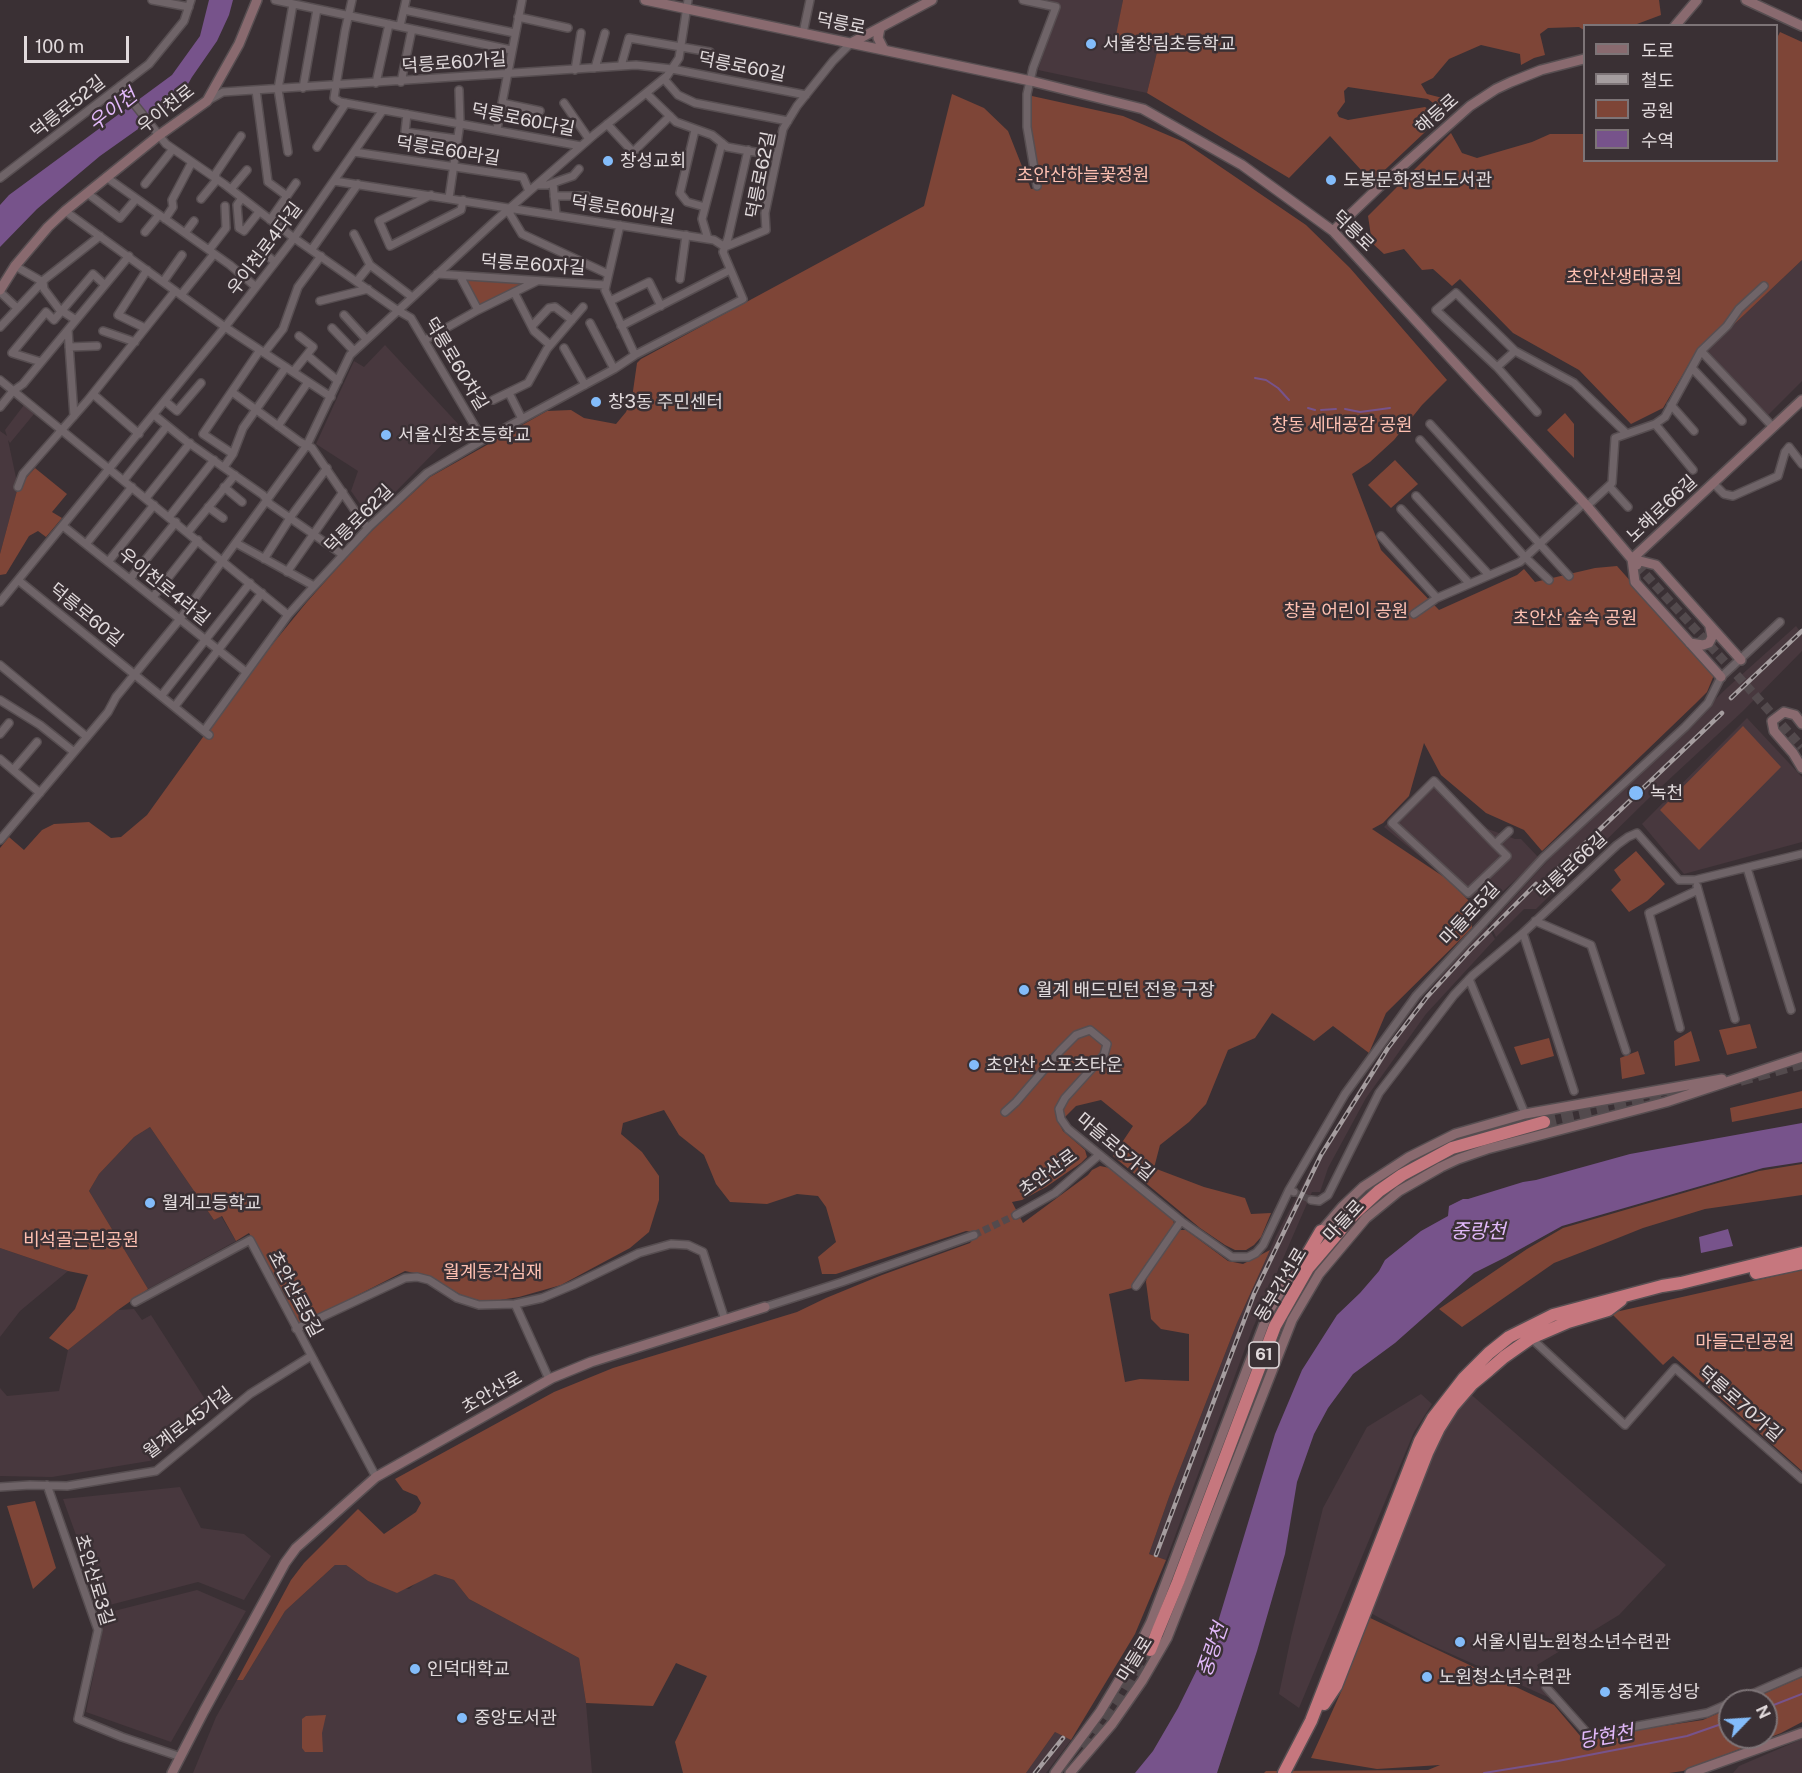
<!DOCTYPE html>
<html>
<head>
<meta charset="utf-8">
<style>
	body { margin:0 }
	#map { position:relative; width:1802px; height:1773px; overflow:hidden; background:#3a3034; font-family:"Public Sans","Noto Sans KR",sans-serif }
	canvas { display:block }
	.legend { position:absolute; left:1583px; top:24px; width:195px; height:138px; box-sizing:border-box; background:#3a3034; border:2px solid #7d7477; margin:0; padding:8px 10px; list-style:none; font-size:18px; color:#e1dadc }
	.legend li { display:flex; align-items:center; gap:12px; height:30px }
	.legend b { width:30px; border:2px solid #7d7477 }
	.north { position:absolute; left:1718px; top:1689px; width:60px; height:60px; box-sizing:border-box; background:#3a3034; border:2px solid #7d7477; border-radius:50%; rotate:65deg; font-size:16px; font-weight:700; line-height:24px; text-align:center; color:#e1dadc }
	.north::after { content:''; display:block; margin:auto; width:21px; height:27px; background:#83bcfa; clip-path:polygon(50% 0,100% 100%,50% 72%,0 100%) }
	.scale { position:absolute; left:24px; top:36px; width:105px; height:27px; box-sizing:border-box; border:3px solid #e1dadc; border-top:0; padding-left:8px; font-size:18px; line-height:21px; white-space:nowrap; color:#e1dadc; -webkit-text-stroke:4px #3a3034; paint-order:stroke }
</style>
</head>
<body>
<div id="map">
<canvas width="1802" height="1773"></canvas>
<ul class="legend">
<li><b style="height:8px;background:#896a6f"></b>도로</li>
<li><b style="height:8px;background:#a59d9f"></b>철도</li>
<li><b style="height:16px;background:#7e4537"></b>공원</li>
<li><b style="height:16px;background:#77538b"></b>수역</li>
</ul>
<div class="north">N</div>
<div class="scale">100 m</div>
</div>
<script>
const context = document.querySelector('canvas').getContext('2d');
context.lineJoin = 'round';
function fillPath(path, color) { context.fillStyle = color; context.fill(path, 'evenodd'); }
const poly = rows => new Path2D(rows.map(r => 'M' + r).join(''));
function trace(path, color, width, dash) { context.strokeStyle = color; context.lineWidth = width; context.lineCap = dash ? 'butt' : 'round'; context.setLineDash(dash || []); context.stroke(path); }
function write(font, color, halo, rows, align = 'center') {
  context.font = font + ' "Public Sans","Noto Sans KR",sans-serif'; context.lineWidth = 5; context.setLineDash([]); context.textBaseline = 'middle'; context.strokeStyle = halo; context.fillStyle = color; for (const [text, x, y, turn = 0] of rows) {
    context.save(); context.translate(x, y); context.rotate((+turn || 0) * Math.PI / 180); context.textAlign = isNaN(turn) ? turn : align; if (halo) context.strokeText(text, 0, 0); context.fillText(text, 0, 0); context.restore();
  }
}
fillPath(poly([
	[1048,0,1123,0,1116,40,1158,48,1147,93,1038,70,1059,5],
	[1802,260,1802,381,1767,416,1707,350],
	[385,345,460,426,370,518,351,491,358,471,316,444,354,361,364,367],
	[24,405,34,414,10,443,8,440,18,487,0,554,0,431,7,436,5,430],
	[1796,626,1802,634,1802,651,1743,711,1648,799,1536,909,1524,909,1496,937,1490,924,1552,856,1728,687],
	[1747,718,1802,777,1802,842,1684,874,1642,824],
	[1432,778,1488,829,1515,839,1521,839,1539,858,1484,909,1384,827],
	[1487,926,1495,939,1426,1014,1366,1098,1328,1168,1320,1192,1312,1192,1252,1330,1166,1560,1149,1554,1169,1497,1237,1323,1276,1236,1312,1167,1371,1069,1406,1020,1448,968],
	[150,1127,214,1220,221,1216,236,1241,148,1289,89,1191,99,1174,134,1137],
	[0,1248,68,1271,20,1311,0,1337],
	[134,1309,142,1320,151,1315,212,1410,155,1460,52,1477,0,1476,0,1388,7,1396,59,1391,68,1350,118,1310],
	[1466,1390,1666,1565,1619,1615,1537,1665,1559,1702,1424,1642,1365,1610,1442,1412],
	[1421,1394,1432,1404,1414,1432,1299,1708,1279,1694,1291,1637,1323,1508,1367,1427],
	[180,1487,201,1528,244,1534,271,1556,244,1600,198,1582,102,1607,63,1499],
	[335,1565,346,1565,368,1581,409,1589,418,1581,435,1574,454,1580,469,1599,579,1658,586,1703,592,1773,193,1773,216,1717,237,1680,243,1680,285,1611],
	[197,1590,246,1611,171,1742,86,1712,106,1613],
	[1055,1732,1071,1740,1046,1773,1026,1773],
	[1802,1739,1802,1773,1733,1773,1739,1766]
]), '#48383e');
fillPath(poly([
	[1123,0,1659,0,1661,15,1637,24,1637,25,1584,26,1584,30,1579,27,1548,28,1540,34,1545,55,1534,58,1521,65,1520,54,1481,45,1449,59,1433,78,1421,84,1427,94,1458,102,1446,113,1428,99,1348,87,1344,91,1345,102,1337,113,1339,117,1348,120,1425,107,1441,117,1372,182,1330,136,1289,178,1147,93,1158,48,1115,40],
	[1780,32,1802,42,1802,260,1707,350,1696,352,1663,408,1631,424,1579,370,1513,333,1460,279,1452,286,1433,269,1422,270,1404,249,1384,254,1372,243,1368,216,1451,133,1462,153,1477,158,1532,142,1550,134,1584,134,1584,160,1776,160,1777,38],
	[952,94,984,108,1008,131,1031,189,1041,187,1030,124,1032,96,1123,116,1184,142,1306,225,1350,268,1447,380,1422,405,1394,440,1370,462,1352,474,1381,550,1439,610,1517,575,1524,569,1535,582,1595,568,1617,566,1714,675,1707,692,1695,704,1542,851,1524,830,1486,813,1441,775,1424,743,1409,796,1383,823,1372,829,1447,879,1478,910,1472,917,1472,928,1386,1013,1369,1053,1333,1026,1314,1041,1272,1013,1255,1038,1228,1050,1206,1104,1189,1122,1160,1145,1154,1168,1204,1187,1245,1198,1251,1214,1271,1213,1261,1237,1254,1245,1246,1250,1235,1250,1225,1245,1200,1228,1113,1156,1133,1126,1101,1100,1076,1106,1059,1123,1063,1131,1085,1150,1087,1157,1081,1163,1046,1187,1022,1200,1012,1202,1023,1223,1088,1175,1092,1170,1100,1166,1110,1168,1173,1219,1174,1224,1143,1268,1132,1288,1109,1294,1125,1382,1140,1379,1189,1381,1189,1334,1161,1329,1151,1319,1146,1282,1148,1271,1175,1232,1179,1230,1186,1230,1228,1261,1243,1264,1270,1250,1237,1323,1169,1497,1149,1554,1166,1560,1135,1634,1071,1740,1055,1732,1026,1773,683,1773,675,1742,707,1676,676,1663,653,1706,586,1703,579,1658,469,1599,454,1580,435,1574,397,1593,368,1581,346,1565,335,1565,285,1611,243,1680,237,1680,291,1580,304,1563,358,1509,384,1534,416,1512,421,1503,417,1496,403,1490,395,1479,554,1392,613,1368,797,1312,826,1298,882,1275,970,1243,974,1238,972,1232,966,1231,836,1274,822,1274,818,1257,836,1242,826,1207,818,1196,797,1194,767,1204,730,1202,716,1184,704,1155,679,1135,664,1110,623,1123,621,1134,642,1152,659,1176,659,1200,649,1232,630,1248,561,1285,519,1297,487,1302,465,1297,428,1276,405,1271,299,1325,249,1233,236,1241,222,1216,214,1220,150,1127,134,1137,99,1174,89,1191,148,1289,118,1310,68,1350,49,1338,75,1309,88,1275,68,1271,0,1248,0,848,9,837,24,850,42,830,54,824,89,822,111,838,121,837,147,815,249,673,306,603,363,539,430,477,547,411,571,410,584,418,616,424,626,412,632,398,637,363,641,359,924,206],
	[461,277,533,281,478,309],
	[1565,413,1574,424,1574,458,1547,430],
	[1395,460,1418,484,1391,508,1368,485],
	[35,468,67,494,52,512,62,518,46,537,38,531,29,536,6,574,0,575,0,554,18,487],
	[1743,726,1781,767,1699,850,1660,810],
	[1636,851,1665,884,1647,901,1629,912,1611,890,1621,880,1614,870],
	[1750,1024,1757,1048,1727,1055,1719,1030],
	[1691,1031,1700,1061,1675,1066,1674,1041],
	[1549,1038,1554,1056,1521,1065,1514,1047],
	[1638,1051,1645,1074,1622,1079,1620,1058],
	[1802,1091,1802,1108,1732,1122,1730,1108],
	[1802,1164,1802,1195,1705,1209,1643,1228,1608,1242,1554,1263,1462,1327,1439,1309,1527,1249,1563,1228,1759,1171],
	[1802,1270,1802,1471,1673,1356,1663,1365,1611,1313],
	[35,1501,56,1568,33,1589,7,1506],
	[1366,1616,1554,1705,1582,1738,1703,1720,1730,1708,1730,1737,1766,1737,1766,1701,1747,1701,1802,1677,1802,1722,1781,1733,1683,1771,1669,1773,1264,1773,1266,1771,1428,1770,1440,1765,1377,1769,1311,1758,1341,1692],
	[326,1715,322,1733,323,1752,305,1752,302,1748,302,1719,306,1716]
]), '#7e4537');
fillPath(poly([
	[209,0,233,0,229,15,217,41,192,77,179,100,100,156,37,209,0,247,0,205,9,195,172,75,200,36],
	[1802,1123,1802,1162,1763,1168,1562,1226,1506,1257,1474,1273,1395,1343,1353,1374,1328,1408,1314,1434,1297,1482,1285,1554,1257,1651,1217,1773,1135,1773,1153,1751,1178,1708,1214,1635,1275,1434,1302,1370,1337,1315,1360,1293,1379,1271,1385,1260,1421,1231,1448,1216,1449,1206,1463,1199,1468,1199,1523,1182,1536,1180,1630,1154],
	[1728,1229,1733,1246,1701,1253,1699,1237]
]), '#77538b');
trace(poly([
	[1255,378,1266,380,1278,388,1289,400],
	[1308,408,1315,410],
	[1345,409,1360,412,1390,408],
	[1321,410,1336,409],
	[1766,1708,1802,1694],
	[1484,1773,1558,1761,1687,1736,1730,1721]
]), '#77538b', 2);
trace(poly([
	[1294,1192,1311,1200],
	[974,1235,1016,1215]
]), '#534a4d', 7, [7, 3.5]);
trace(poly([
	[1637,565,1802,747]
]), '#534a4d', 9, [9, 4.5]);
trace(poly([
	[1740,1080,1802,1063],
	[1544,1122,1699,1088],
	[1086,1750,1123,1696,1150,1650]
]), '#534a4d', 12, [12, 6]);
const street = poly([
	[152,0,189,7],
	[275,0,511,50],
	[352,0,345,31,334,98,340,102,581,146],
	[1023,0,1056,7,1033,68,1027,94,1027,127,1037,186],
	[404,10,515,33],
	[518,17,568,28],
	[400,26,406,0],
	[803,33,810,0],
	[621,66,629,38,710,52],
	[595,68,605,33],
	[575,70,581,33],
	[664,79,678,95,695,103,788,121],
	[401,82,412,29],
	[376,83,389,24],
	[120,86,166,144,224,184,294,238,397,310,411,318,483,440],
	[303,88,317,9],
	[256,90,268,182,287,196],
	[646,93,676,122,712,135,727,147,777,156],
	[207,101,223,92,636,65,672,69,806,95],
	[502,103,540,111],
	[564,103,589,139],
	[407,114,405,132,457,139],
	[607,124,633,152,670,116],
	[497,129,522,0],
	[695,130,680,193,687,202,705,207],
	[317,147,346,103],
	[456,150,480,153],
	[288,152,278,89,293,4],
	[354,152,523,177,529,191],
	[106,177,230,265,256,287],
	[0,178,149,64,184,21,191,0],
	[334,181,714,240,725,247],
	[553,183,556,214],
	[145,184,173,149],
	[537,185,547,185,573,176,579,169],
	[231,189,247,170],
	[87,193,120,218,136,199],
	[431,195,379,221,390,246,461,210,463,200],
	[554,196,587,196],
	[242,198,237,205,239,228,244,231,259,212],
	[449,198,460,123,459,90],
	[201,199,215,182,216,173,241,136],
	[511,207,510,214,522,234,608,274],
	[65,211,225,327,331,397],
	[165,219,173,207,172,200,192,162],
	[270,220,296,183],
	[620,225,605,290,635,355],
	[145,232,159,215],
	[185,233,194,221],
	[354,234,370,265,412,297],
	[708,239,702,219,722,143],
	[725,247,766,230,765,213,783,129,797,106,833,61,851,43],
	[312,249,358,184],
	[209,250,226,228,225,206],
	[260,250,275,262],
	[15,266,43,282,44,289,59,309,76,320],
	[437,274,605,285],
	[460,276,478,310],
	[680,279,686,235],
	[357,281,370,265],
	[163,282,182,255],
	[1764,286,1739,309,1727,326,1701,351,1773,427],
	[0,292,17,308],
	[514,292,534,331,550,345],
	[181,295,214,254],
	[320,301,368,289],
	[610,301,649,282,661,306],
	[344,315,366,339],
	[590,323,614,369],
	[532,326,549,308,555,307,572,320],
	[621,326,730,270],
	[0,327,45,279,100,236],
	[145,328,118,315,147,270],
	[332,328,354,351],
	[68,330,74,416],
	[103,331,135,342],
	[425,340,478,310,537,281],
	[69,347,97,346],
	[564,348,585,385],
	[264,353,283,329,298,287,321,256],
	[307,355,338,381],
	[41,362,12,353,46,312,54,320,93,274,105,285],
	[1497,367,1515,351],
	[1692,368,1742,421],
	[293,372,313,347,299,336],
	[0,380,288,615],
	[232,392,300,442,312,448,364,524,369,527],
	[509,393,522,419],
	[93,394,139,434],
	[493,400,528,383,547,349,583,307],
	[165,401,177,411,201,383],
	[1671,405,1694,431],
	[0,407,13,391,23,384,129,256],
	[1537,412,1497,367,1436,310,1456,293,1515,351,1574,383,1626,433],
	[154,415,186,441,263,495,270,504,343,555],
	[1430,424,1569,576],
	[1655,424,1693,470],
	[278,426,308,382],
	[1420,440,1525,557,1549,580],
	[233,454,203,434,260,350],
	[224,467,233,454,243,428,286,367],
	[124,480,167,426],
	[1714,484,1724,494,1733,496,1778,476,1785,452,1789,447,1802,464],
	[1609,486,1628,507],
	[18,487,23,474,88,400,175,291],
	[224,487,242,502],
	[1416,496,1489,575],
	[146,498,190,443],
	[1587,506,1612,483,1615,438,1655,424,1665,417,1701,351],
	[208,507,223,518],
	[1401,509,1469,583],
	[169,517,214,460],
	[63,526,246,672],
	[188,532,235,475],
	[1381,536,1437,598],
	[236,543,314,586],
	[86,544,132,487],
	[264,559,292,515,327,468],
	[108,562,154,505],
	[287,572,343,492],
	[130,579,176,522],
	[18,580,209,735],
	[153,597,198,540],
	[0,602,225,327,294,238,383,110],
	[1414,614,1437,598,1520,562,1584,503],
	[0,665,87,737],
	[162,695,250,583],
	[0,700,40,725,74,752],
	[175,706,262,593],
	[204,731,288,615,305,596,369,527,427,473,483,440,614,369,635,355,743,299,723,252,728,238,748,150],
	[0,734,9,723],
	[0,759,40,793],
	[13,770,37,742],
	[0,840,108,712,116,697,180,619,307,445,350,355,495,221,595,134,667,76,679,58,688,0],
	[1495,844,1434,781,1392,823,1468,893,1507,856,1495,844,1509,831],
	[1747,868,1791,1010],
	[1697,886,1735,1019],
	[1535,921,1591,945,1626,1051],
	[1523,933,1574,1091],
	[1469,979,1525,1114],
	[1680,1028,1649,913,1698,890],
	[1005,1112,1016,1102,1060,1051,1076,1035,1090,1030,1107,1044,1104,1055,1065,1098,1059,1109,1061,1119,1068,1129,1181,1221,1232,1257,1248,1257,1256,1253,1263,1245,1289,1190],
	[1294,1192,1289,1190,1345,1094,1416,996,1543,858,1685,727,1708,703,1721,677,1780,622],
	[1311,1200,1319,1201,1328,1195,1379,1093,1454,995,1473,975,1523,933,1617,845,1628,837,1637,833,1679,880,1695,880,1802,854],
	[1016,1215,1055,1193,1099,1155],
	[1136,1286,1181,1221],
	[135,1302,250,1240,376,1477],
	[515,1304,542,1298,573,1285,639,1253,671,1244,688,1245,703,1252,725,1320],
	[765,1307,842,1282,974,1235],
	[296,1329,405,1278,417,1277,429,1280,457,1298,479,1305,515,1304,549,1379],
	[1531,1338,1625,1425,1675,1368,1802,1479],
	[47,1485,98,1630,78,1719,122,1737,181,1757],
	[0,1487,30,1485,67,1486,156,1471,250,1394,311,1356],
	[1546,1687,1589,1735,1707,1713,1730,1703],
	[1736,1701,1802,1672]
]);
const secondary = poly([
	[645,0,1031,81,1143,109,1242,165,1333,231,1587,506,1637,565],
	[1746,0,1802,26],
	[1675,26,1697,0],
	[880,28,878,38,884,50],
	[851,43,932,0],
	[1333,231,1379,187,1470,106,1496,89,1511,82,1541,70,1584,59],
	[0,290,15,266,48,227,65,211,158,136,207,101,239,44,257,0],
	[1632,559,1802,400],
	[1632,559,1656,565,1741,660],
	[1632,559,1635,582,1721,677],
	[1690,643,1703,645,1709,643,1712,637,1710,627],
	[1802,724,1795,715,1784,712,1772,721,1774,731,1793,753,1802,768],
	[1318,1235,1343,1206,1363,1187,1409,1157,1455,1134,1525,1114,1722,1079],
	[172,1773,204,1711,285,1563,296,1548,376,1477,552,1378,591,1362,765,1307],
	[1055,1773,1100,1712,1135,1654,1151,1622,1269,1311,1298,1263],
	[1070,1773,1112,1724,1142,1681,1167,1638,1292,1320,1319,1274,1366,1218,1399,1191,1441,1167,1458,1159,1487,1149,1666,1102,1802,1057],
	[1690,1773,1802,1733]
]);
const highway = poly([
	[1297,1272,1321,1231],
	[1756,1273,1802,1263],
	[1150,1650,1178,1582,1275,1326,1308,1268,1354,1214,1379,1191,1402,1175,1452,1148,1544,1122],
	[1324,1704,1336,1686,1427,1453,1439,1428,1453,1406,1472,1384,1489,1370,1504,1357,1531,1338,1568,1322,1608,1310,1621,1300],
	[1284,1773,1311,1721,1420,1441,1433,1418,1464,1378,1489,1353,1509,1337,1553,1315,1662,1286,1681,1283,1802,1253]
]);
trace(street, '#574e51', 10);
trace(secondary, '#574e51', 12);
trace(highway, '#574e51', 15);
trace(street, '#6f6468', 7);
trace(secondary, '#896a6f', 9);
trace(highway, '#c6777e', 12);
const rail = poly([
	[1731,698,1802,631],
	[1553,874,1722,713],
	[1156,1555,1254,1294,1321,1155,1388,1048,1427,997,1471,949,1536,884],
	[1035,1773,1063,1738]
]);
trace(rail, '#a59d9f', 4.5);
trace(rail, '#3a3034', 2, [7]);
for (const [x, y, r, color] of [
	[1091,44,6,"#83bcfa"],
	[608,161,6,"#83bcfa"],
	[1331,180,6,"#83bcfa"],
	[596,402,6,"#83bcfa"],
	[386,435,6,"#83bcfa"],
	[1636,793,8,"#83bcfa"],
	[1024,990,6,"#83bcfa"],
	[974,1065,6,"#83bcfa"],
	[150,1203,6,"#83bcfa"],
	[1460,1642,6,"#83bcfa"],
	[415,1669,6,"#83bcfa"],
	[1427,1677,6,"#83bcfa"],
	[1605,1692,6,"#83bcfa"],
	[462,1718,6,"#83bcfa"]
]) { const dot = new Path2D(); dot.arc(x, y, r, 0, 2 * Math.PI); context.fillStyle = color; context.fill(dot); trace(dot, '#3a3034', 2); }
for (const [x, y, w] of [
	[1264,1355,30]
]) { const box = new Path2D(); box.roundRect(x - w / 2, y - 13, w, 26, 4.5); context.fillStyle = '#3a3034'; context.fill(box); trace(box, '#e1dadc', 1.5); }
write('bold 16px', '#e1dadc', null, [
	["61",1264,1355]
]);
write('18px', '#e1dadc', '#3a3034', [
	["덕릉로",841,24,11],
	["덕릉로60가길",454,63,-4],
	["덕릉로60길",742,67,11],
	["덕릉로52길",68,107,-38],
	["우이천로",166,109,-38],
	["해등로",1437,114,-41],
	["덕릉로60다길",523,120,11],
	["덕릉로60라길",448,151,9],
	["덕릉로62길",761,175,-79],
	["덕릉로60바길",623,210,9],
	["덕릉로",1353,231,44],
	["우이천로4다길",265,249,-53],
	["덕릉로60자길",533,265,4],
	["덕릉로60차길",456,364,59],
	["노해로66길",1662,509,-43],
	["덕릉로62길",359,519,-45],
	["우이천로4라길",164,587,39],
	["덕릉로60길",86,615,39],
	["덕릉로66길",1572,866,-43],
	["마들로5길",1470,914,-47],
	["마들로5가길",1115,1147,40],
	["초안산로",1048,1173,-36],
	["마들로",1344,1221,-47],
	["동부간선로",1281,1285,-59],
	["초안산로5길",295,1294,62],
	["초안산로",492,1393,-30],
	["덕릉로70가길",1740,1404,41],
	["월계로45가길",188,1423,-37],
	["초안산로3길",94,1580,73],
	["마들로",1135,1659,-58]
]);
write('18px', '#e1dadc', '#3a3034', [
	["서울창림초등학교",1103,44],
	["창성교회",620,161],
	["도봉문화정보도서관",1343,180],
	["창3동 주민센터",608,402],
	["서울신창초등학교",398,435],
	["녹천",1650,793],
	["월계 배드민턴 전용 구장",1036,990],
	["초안산 스포츠타운",986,1065],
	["월계고등학교",162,1203],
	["서울시립노원청소년수련관",1472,1642],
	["인덕대학교",427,1669],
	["노원청소년수련관",1439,1677],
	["중계동성당",1617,1692],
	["중앙도서관",474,1718]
], 'left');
write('18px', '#fec0b1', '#3a3034', [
	["초안산하늘꽃정원",1083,175],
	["초안산생태공원",1624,277],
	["창동 세대공감 공원",1342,425],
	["창골 어린이 공원",1346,611],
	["초안산 숲속 공원",1575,618],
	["비석골근린공원",81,1240],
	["월계동각심재",493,1272],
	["마들근린공원",1745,1342]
]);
write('italic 20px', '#e1b8f9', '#3a3034', [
	["우이천",113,110,-38],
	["중랑천",1478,1232],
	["중랑천",1213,1650,-71],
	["당현천",1606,1737,-10]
]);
</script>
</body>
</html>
